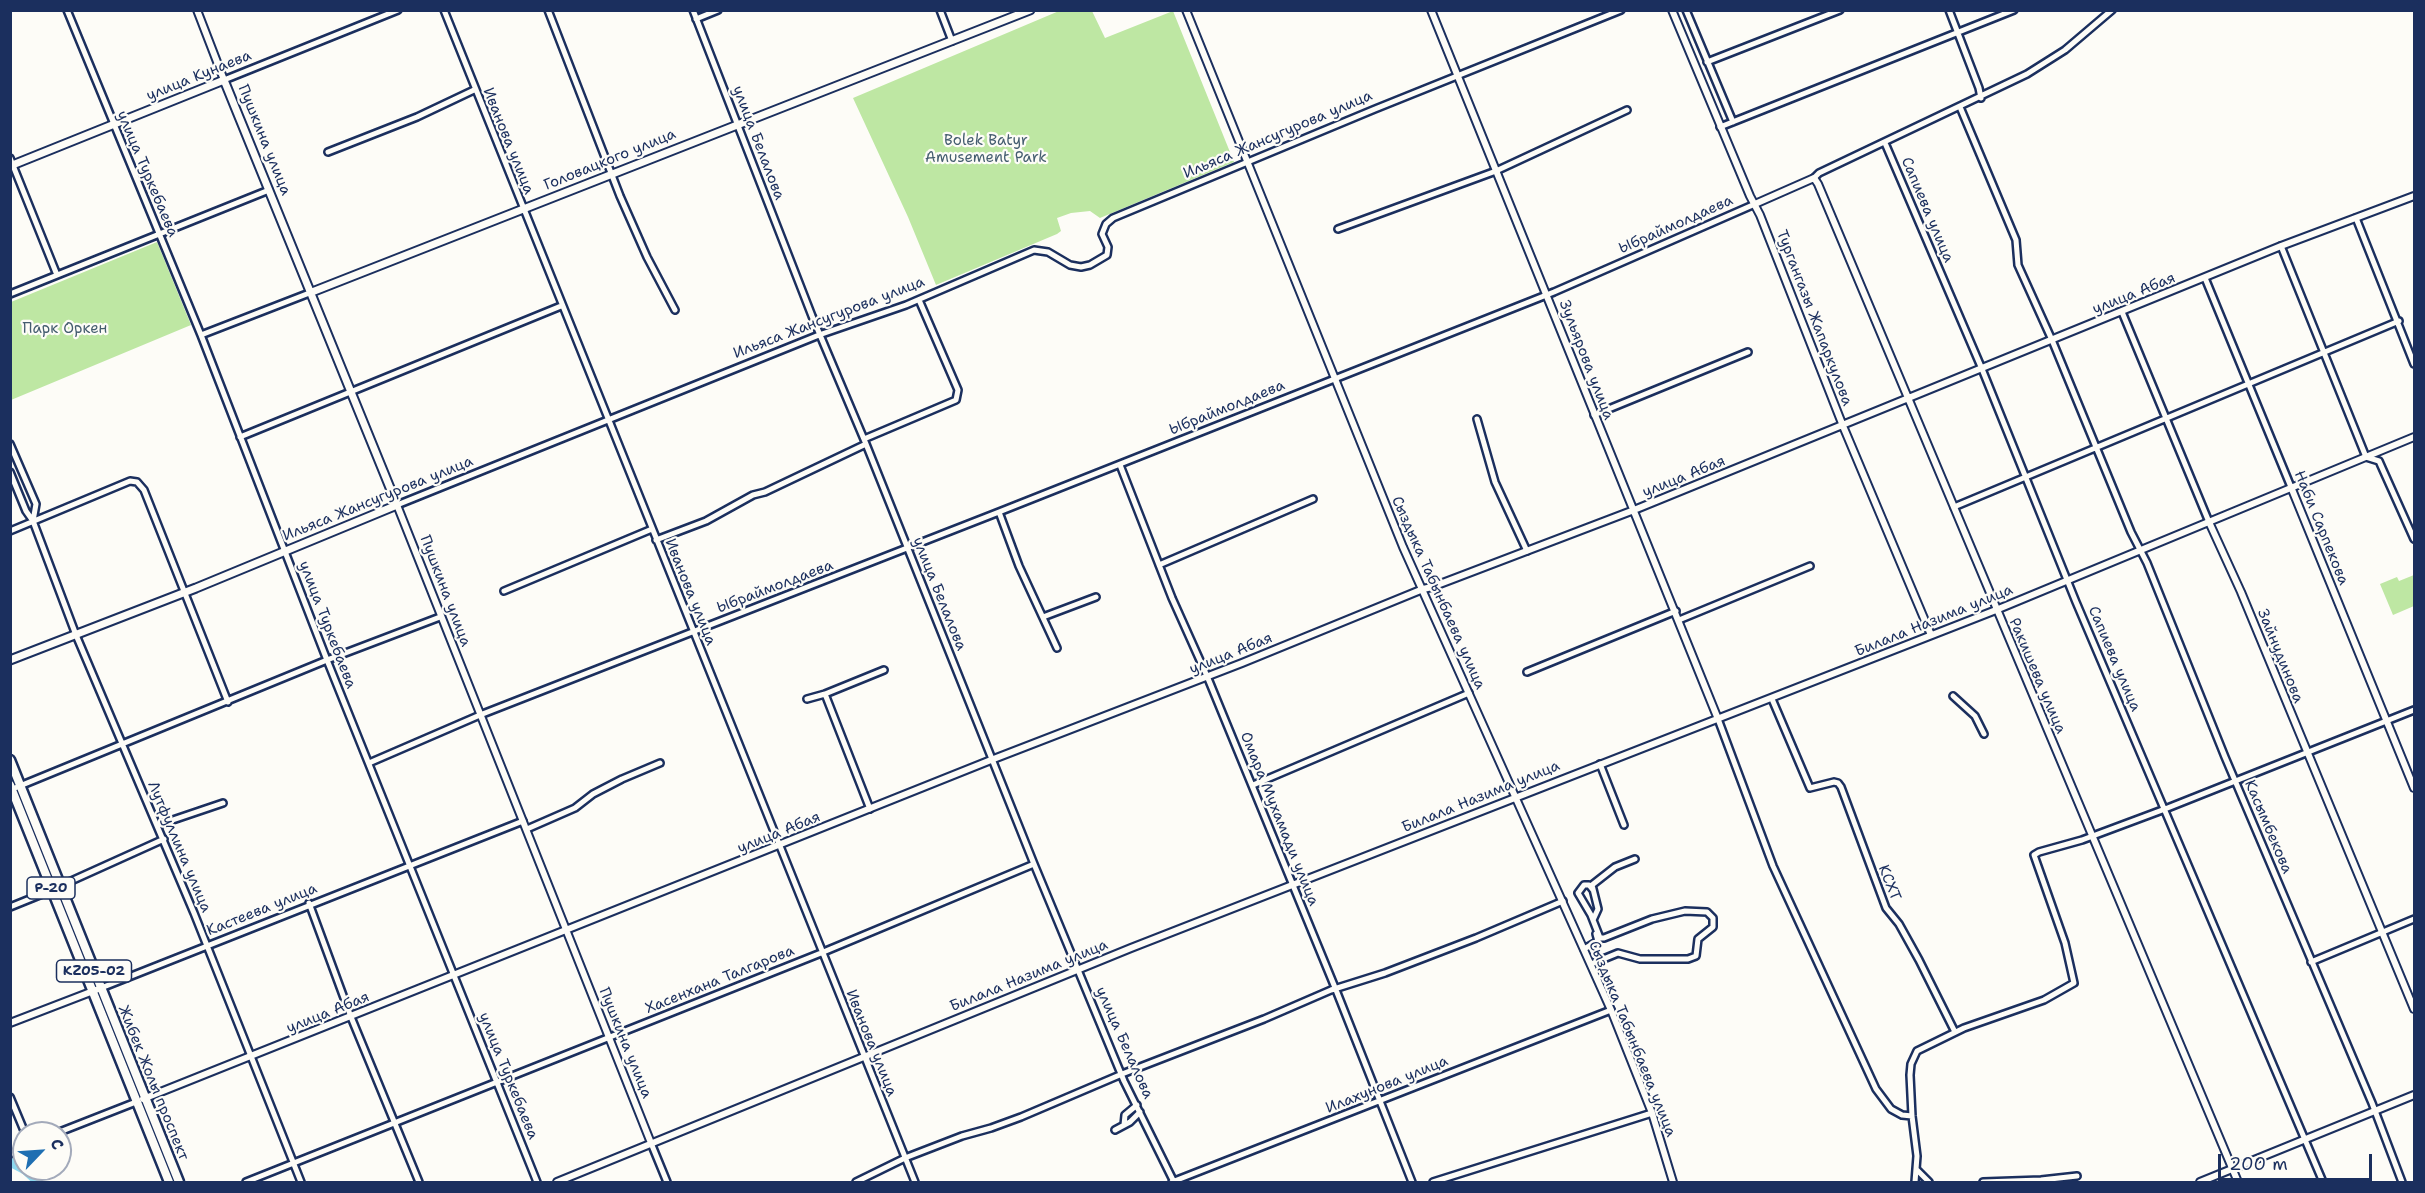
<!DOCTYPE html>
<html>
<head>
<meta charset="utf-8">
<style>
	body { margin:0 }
	#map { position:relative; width:2425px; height:1193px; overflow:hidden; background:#fdfcf7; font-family:"Shantell Sans",sans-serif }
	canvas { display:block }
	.frame { position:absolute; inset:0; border:12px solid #1b2f5e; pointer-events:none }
	.north { position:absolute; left:12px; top:1121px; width:60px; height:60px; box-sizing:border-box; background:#fdfcf7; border:2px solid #a3aaba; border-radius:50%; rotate:65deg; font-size:16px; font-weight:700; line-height:24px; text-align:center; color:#1b2f5e }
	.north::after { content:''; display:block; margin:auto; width:21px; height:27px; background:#1f6fb2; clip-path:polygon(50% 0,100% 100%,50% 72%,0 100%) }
	.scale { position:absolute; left:2218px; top:1154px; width:154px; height:27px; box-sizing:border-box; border:3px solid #1b2f5e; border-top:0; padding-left:8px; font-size:18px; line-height:21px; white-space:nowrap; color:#1b2f5e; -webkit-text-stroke:4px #fdfcf7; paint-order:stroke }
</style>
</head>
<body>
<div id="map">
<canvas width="2425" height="1193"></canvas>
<div class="frame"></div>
<div class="north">С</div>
<div class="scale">200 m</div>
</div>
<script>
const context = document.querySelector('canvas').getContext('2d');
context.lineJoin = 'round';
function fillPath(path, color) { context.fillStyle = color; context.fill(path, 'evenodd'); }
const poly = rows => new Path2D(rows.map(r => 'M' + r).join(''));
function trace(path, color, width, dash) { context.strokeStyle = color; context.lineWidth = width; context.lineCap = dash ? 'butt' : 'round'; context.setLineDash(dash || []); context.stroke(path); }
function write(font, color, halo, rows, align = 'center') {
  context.font = font + ' "Shantell Sans",sans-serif'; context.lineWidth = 4.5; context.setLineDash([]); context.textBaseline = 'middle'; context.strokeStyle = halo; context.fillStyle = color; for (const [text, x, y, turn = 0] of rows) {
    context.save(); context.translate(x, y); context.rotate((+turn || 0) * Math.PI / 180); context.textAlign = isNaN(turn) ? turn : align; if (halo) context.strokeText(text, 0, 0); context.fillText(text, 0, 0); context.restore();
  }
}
fillPath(poly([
	[1059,11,1092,11,1105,38,1173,11,1234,162,1100,218,1090,211,1071,213,1057,218,1061,231,1057,234,936,285,908,217,853,98],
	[157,242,191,325,11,400,11,302],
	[2414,575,2414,606,2393,615,2380,584,2397,577,2399,581]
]), '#bee7a3');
trace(poly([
	[10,1162,25,1170,38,1182]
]), '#8ed8ef', 9);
const minor = poly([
	[67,10,201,335,327,660,537,1182],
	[444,10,915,1182],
	[548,10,620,196,647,257,675,310],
	[693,10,812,316,866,444,1034,864,1124,1081,1174,1182],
	[940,10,952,41],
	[1686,10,1733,122],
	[1949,10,1979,88,1981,98],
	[696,19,718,10],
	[1707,62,1840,10],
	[224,80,398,10],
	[1960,107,2016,240,2018,265,2052,340,2131,532,2147,563,2225,757,2372,1103,2402,1182],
	[1720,127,2014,10],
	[1885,143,1982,369,2076,602,2323,1182],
	[328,152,417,117,474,90],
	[10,158,57,275],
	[1814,178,1819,173,2027,74,2065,50,2112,10],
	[2356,218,2414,364],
	[1338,229,1496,171,1627,110],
	[2281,246,2366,457,2379,461,2383,470,2414,539],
	[2205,278,2291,487],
	[10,294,269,190],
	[2122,312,2209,522],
	[201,335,312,292],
	[1594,415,1748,352],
	[1477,419,1495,482,1527,551],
	[240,437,561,306],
	[864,439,956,400,958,390,919,300],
	[10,444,36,504,33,521],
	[1120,465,1172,598,1207,676,1336,990,1412,1182],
	[10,472,26,511,33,521,76,635,194,913,301,1182],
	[397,505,819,335,906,305,1034,250,1048,252,1070,265,1081,267,1090,265,1107,255,1108,247,1102,234,1106,224,1113,218,1375,109,1621,10],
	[1954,507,2399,321],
	[999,512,1019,566,1057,648],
	[10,531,130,481,137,482,144,490,228,702],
	[656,540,706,521,753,495,765,492,866,444],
	[1159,565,1313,499],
	[504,591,652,529],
	[1043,617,1096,597],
	[1679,620,1810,566],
	[1527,672,1676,611],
	[1953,696,1975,716,1984,734],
	[807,699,825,694],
	[1772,699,1810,788,1834,782,1838,783,1841,787,1886,908,1899,924,1919,960,1955,1032],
	[1718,719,1773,866,1876,1089,1891,1109,1902,1115,1912,1116],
	[369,763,480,715,999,512,1554,292,1755,204],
	[1600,764,1624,825],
	[1253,785,1469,693],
	[10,790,327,660,440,617],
	[870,809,825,694,884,670],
	[158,825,223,803],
	[527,829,575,808,593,794,622,779,660,763],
	[60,886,164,839],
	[309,903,351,1017,419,1182],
	[10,907,52,890],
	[1593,920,1598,909,1592,885,1615,867,1635,859],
	[1584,949,1598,941,1596,934],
	[2311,962,2414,919],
	[1591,964,1618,953,1640,959,1688,959,1696,956,1698,939,1713,927,1713,918,1707,912,1685,911,1652,919,1604,938,1600,938,1591,915,1578,893,1584,885,1589,885,1593,890],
	[101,988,523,821],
	[10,1097,25,1133],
	[1124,1125,1125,1115,1137,1105],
	[1115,1130,1130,1122,1140,1112],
	[57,1133,136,1102],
	[651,1143,667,1182],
	[10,1154,24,1148],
	[1917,1170,1929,1182],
	[246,1182,821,953,1034,864],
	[856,1182,905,1158,962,1136,991,1128,1021,1117,1122,1074,1264,1019,1331,990,1385,973,1476,938,1563,901],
	[1172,1182,1611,1010],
	[1433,1182,1652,1113],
	[1915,1182,1917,1156,1912,1116,1910,1075,1911,1064,1917,1051,1964,1028,2044,1000,2074,983,2065,943,2034,855,2039,852,2082,840,2165,809,2414,710],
	[1983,1182,2041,1180,2077,1176]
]);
const tertiary = poly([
	[197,10,224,80],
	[1186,10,1403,547,1611,1010,1652,1113,1673,1182],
	[1431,10,1718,719],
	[1672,10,1750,196,1760,215,1843,426,1931,635],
	[1755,204,1814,178,1818,184,2238,1182],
	[2291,487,2414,788],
	[397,505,651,1143],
	[2209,522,2241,592,2414,1009],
	[10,1023,101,988],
	[143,1099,991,760,1242,663,1423,589,1432,587,1634,510,2281,246,2414,196],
	[557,1182,1131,948,1996,610,2414,437],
	[2200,1182,2414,1095]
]);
const secondary = poly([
	[10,166,224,80,397,505,196,588,10,660],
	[312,292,1030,10]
]);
const trunk = poly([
	[10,760,179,1182],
	[10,785,169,1182]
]);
trace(minor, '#1b2f5e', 10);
trace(tertiary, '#1b2f5e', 10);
trace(secondary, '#1b2f5e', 11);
trace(trunk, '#1b2f5e', 13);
trace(minor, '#fdfcf7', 5);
trace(tertiary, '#fdfcf7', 6);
trace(secondary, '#fdfcf7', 7);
trace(trunk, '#fdfcf7', 8);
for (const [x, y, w] of [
	[51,888,48],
	[94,971,75]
]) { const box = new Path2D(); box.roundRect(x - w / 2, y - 11, w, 22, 4.5); context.fillStyle = '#fdfcf7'; context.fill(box); trace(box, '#1b2f5e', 1.5); }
write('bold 14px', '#1b2f5e', null, [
	["Р-20",51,888],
	["KZ05-02",94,971]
]);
write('15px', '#1b2f5e', '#fdfcf7', [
	["улица Кунаева",199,76,-22],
	["Ильяса Жансугурова улица",1278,135,-23],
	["Пушкина улица",264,140,68],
	["Иванова улица",508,141,68],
	["улица Белалова",758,143,69],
	["Головацкого улица",610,160,-22],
	["улица Туркебаева",147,174,67],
	["Сапиева улица",1927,210,67],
	["Ыбраймолдаева",1676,225,-24],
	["улица Абая",2134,294,-22],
	["Ильяса Жансугурова улица",829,318,-21],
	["Тургангазы Жапаркулова",1814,318,69],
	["Зульярова улица",1586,360,69],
	["Ыбраймолдаева",1227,408,-22],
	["улица Абая",1684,477,-22],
	["Ильяса Жансугурова улица",378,499,-22],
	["Наби Сарпекова",2321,528,68],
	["Ыбраймолдаева",775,587,-21],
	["Пушкина улица",445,591,69],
	["Иванова улица",690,592,68],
	["Сыздыка Табынбаева улица",1438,593,66],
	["улица Белалова",939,594,68],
	["Билала Назима улица",1934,621,-22],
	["улица Туркебаева",327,625,69],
	["улица Абая",1231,654,-22],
	["Зайнудинова",2280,656,68],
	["Сапиева улица",2114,659,67],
	["Ракишева улица",2037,676,67],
	["Билала Назима улица",1481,797,-22],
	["Омара Мухамади улица",1279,819,68],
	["Касымбекова",2268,827,67],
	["улица Абая",779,833,-22],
	["Лутфуллина улица",179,847,67],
	["КСХТ",1889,883,68],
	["Кастеева улица",262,910,-22],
	["Билала Назима улица",1029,976,-22],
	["Хасенхана Талгарова",720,980,-22],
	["улица Абая",328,1013,-22],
	["Сыздыка Табынбаева улица",1632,1039,68],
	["Пушкина улица",625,1043,68],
	["Иванова улица",871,1043,68],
	["улица Белалова",1124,1043,66],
	["улица Туркебаева",508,1076,68],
	["Жибек Жолы проспект",153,1083,68],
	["Илахунова улица",1387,1085,-22]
]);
write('15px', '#445d6f', '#fdfcf7', [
	["Bolek Batyr",986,141],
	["Amusement Park",986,158],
	["Парк Оркен",65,329]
]);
</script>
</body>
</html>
